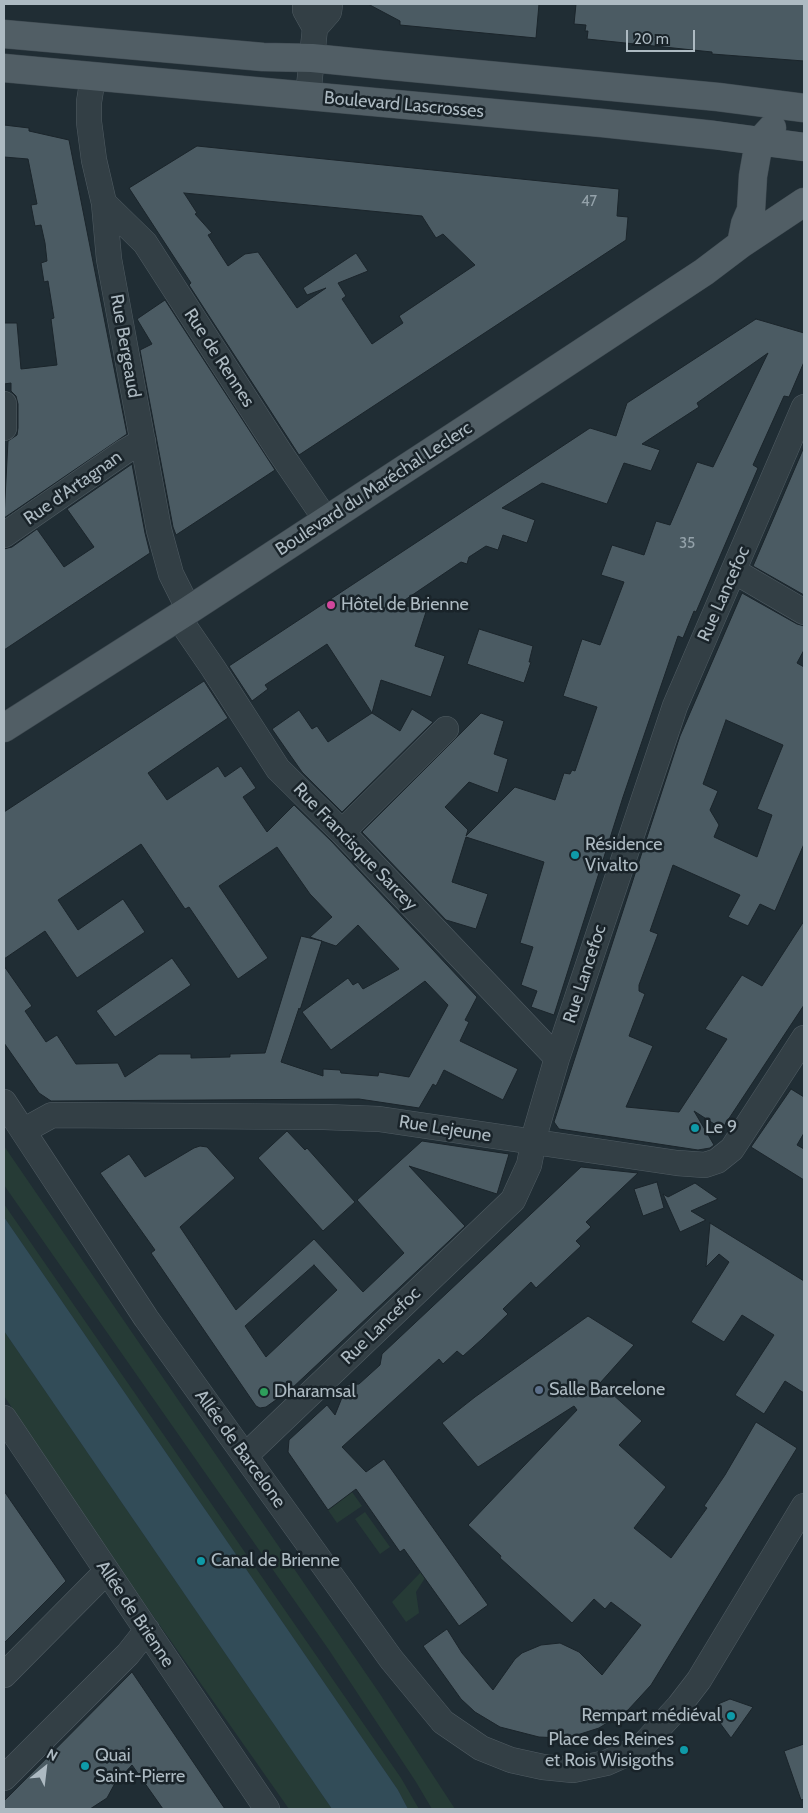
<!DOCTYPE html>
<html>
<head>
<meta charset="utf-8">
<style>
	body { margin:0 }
	#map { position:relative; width:808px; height:1813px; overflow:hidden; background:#202d34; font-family:Cabin,sans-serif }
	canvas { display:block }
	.frame { position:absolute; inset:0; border:5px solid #adbac2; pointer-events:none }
	.north { position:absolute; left:20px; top:1743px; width:50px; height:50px; -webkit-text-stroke:4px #192329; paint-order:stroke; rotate:29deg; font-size:14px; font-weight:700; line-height:20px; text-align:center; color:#adbac2 }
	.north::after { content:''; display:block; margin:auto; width:18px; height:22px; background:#adbac2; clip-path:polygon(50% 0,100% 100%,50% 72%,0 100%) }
	.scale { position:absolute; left:626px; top:30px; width:69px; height:22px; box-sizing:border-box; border:2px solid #adbac2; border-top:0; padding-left:6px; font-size:15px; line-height:18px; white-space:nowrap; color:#adbac2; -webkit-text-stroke:4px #192329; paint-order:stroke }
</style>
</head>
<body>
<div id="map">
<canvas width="808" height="1813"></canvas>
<div class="frame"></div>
<div class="north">N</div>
<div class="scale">20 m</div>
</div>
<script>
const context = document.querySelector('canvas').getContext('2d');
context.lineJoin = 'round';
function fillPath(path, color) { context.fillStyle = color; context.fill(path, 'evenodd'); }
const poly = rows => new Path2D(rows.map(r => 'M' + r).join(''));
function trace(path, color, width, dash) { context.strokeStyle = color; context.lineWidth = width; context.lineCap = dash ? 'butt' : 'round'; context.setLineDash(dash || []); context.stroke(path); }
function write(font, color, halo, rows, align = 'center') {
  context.font = font + ' Cabin,sans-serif'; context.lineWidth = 5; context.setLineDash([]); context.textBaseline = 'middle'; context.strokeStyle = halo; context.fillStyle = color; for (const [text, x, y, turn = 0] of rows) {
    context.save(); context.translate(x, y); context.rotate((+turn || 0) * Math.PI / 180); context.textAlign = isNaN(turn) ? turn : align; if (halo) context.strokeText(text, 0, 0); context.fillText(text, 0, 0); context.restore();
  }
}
fillPath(poly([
	[4,1146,380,1694,455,1809,432,1809,416,1782,329,1650,4,1185],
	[4,1204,401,1778,419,1809,408,1809,398,1790,4,1217],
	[4,1331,332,1809,289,1809,142,1600,4,1396],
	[352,1492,362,1506,337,1523,328,1510],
	[365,1512,390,1547,380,1554,355,1519],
	[421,1572,425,1578,416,1592,419,1613,406,1622,392,1602]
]), '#263b36');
fillPath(poly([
	[4,1217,398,1790,408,1809,332,1809,4,1331]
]), '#324c58');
const building = poly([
	[368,4,539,4,536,38,400,25,400,21,368,4],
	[576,4,804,4,804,61,712,54,712,52,587,39,588,31,585,31,586,25,574,24,576,4],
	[4,125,29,128,29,131,69,140,127,434,4,518,8,441,17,435,18,428,18,404,16,396,11,391,11,383,4,384,4,323,17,323,21,369,57,365,51,319,54,318,48,281,44,282,41,263,47,261,45,243,41,225,35,226,31,205,37,204,28,159,4,157,4,125],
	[197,146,619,189,617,216,628,217,626,240,299,455,189,285,191,283,129,188,197,146],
	[184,193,422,216,436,238,443,234,475,265,399,316,403,323,372,344,342,299,346,296,338,283,368,271,356,253,303,288,307,295,326,288,297,308,258,252,245,254,228,266,208,235,212,233,195,214,197,213,184,193],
	[165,300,275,470,176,535,173,527,140,350,152,344,137,319,165,300],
	[756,319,804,333,804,362,789,397,784,396,753,465,758,468,696,612,694,611,683,638,678,636,623,797,554,1015,531,1007,537,991,521,985,533,947,520,943,544,862,466,837,452,882,488,894,476,929,446,920,362,832,481,713,504,721,494,754,508,759,498,793,469,782,445,807,468,830,466,836,515,787,555,800,564,773,570,774,572,770,575,771,597,707,563,696,582,639,600,645,624,582,601,575,612,545,644,555,656,521,670,525,697,462,713,467,768,353,697,403,699,407,642,444,660,450,651,471,624,463,607,504,542,483,502,508,535,520,527,543,503,535,498,550,486,546,469,557,467,564,461,562,399,604,426,612,415,646,445,656,431,697,381,680,372,713,327,644,265,685,268,689,252,701,229,666,590,428,616,436,627,403,756,319],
	[804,447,804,595,753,566,804,447],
	[132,464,145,533,150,553,4,650,4,549,12,547,37,529,64,567,94,547,67,509,132,464],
	[742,593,797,624,804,626,804,650,797,663,804,667,804,844,775,911,760,904,748,926,728,917,740,895,673,865,650,931,658,934,639,985,639,991,645,994,629,1036,653,1046,626,1107,679,1112,727,1039,705,1029,742,975,762,986,804,921,804,1005,722,1129,694,1111,714,1145,710,1148,698,1150,559,1129,554,1122,680,736,742,593],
	[726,720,783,745,757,809,772,815,757,857,714,837,719,825,710,810,718,791,703,784,726,720],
	[479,629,533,646,529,662,531,662,524,683,467,664,479,629],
	[204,681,228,718,148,773,167,800,218,766,225,777,241,766,256,788,243,797,267,832,294,805,332,842,477,997,465,1020,469,1022,460,1041,518,1069,503,1100,444,1070,436,1086,433,1084,419,1108,359,1099,51,1101,39,1093,4,1043,4,966,32,1006,25,1011,46,1042,57,1035,76,1064,118,1063,125,1077,159,1054,191,1054,191,1058,230,1057,230,1054,265,1053,301,936,322,941,300,1010,299,1008,281,1062,323,1076,323,1069,340,1070,341,1073,378,1076,379,1072,409,1077,448,1005,425,981,331,1050,302,1012,348,978,353,985,358,982,363,989,399,969,358,925,336,946,310,937,332,917,310,894,277,847,219,886,268,958,238,979,189,907,185,909,141,844,58,900,78,930,123,899,145,932,77,978,45,931,4,959,4,812,204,681],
	[412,709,433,722,342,812,302,772,272,729,299,710,312,729,317,726,328,742,372,713,400,731,412,709],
	[172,958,191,985,115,1037,96,1011,172,958],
	[791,1089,804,1097,804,1133,797,1145,804,1149,804,1180,751,1147,791,1089],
	[287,1131,305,1150,307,1148,355,1202,323,1231,258,1158,287,1131],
	[422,1141,509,1154,497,1194,409,1166,465,1226,290,1390,266,1407,260,1408,256,1406,151,1253,155,1250,100,1173,129,1154,145,1177,194,1148,200,1146,207,1147,235,1178,180,1227,236,1310,314,1239,363,1292,404,1253,357,1200,422,1141],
	[314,1265,337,1290,266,1357,245,1326,314,1265],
	[581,1167,638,1173,586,1222,591,1227,576,1241,581,1246,536,1288,531,1282,503,1309,508,1314,482,1339,463,1356,457,1351,443,1364,439,1359,342,1447,366,1472,384,1459,488,1605,459,1626,404,1549,400,1552,356,1489,328,1510,288,1452,289,1440,327,1405,335,1415,347,1385,359,1384,380,1365,382,1354,581,1167],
	[657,1182,664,1208,643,1216,634,1189,657,1182],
	[695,1183,718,1199,691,1211,706,1220,680,1232,663,1194,668,1197,695,1183],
	[710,1223,804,1281,804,1393,785,1381,764,1414,735,1395,774,1335,742,1315,724,1342,691,1322,729,1262,719,1254,706,1267,710,1223],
	[588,1316,634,1345,600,1383,642,1421,619,1445,666,1487,634,1528,671,1558,707,1508,704,1506,725,1475,756,1422,797,1448,651,1685,628,1710,599,1728,574,1736,561,1738,539,1737,500,1727,475,1712,461,1699,423,1646,447,1629,462,1653,493,1690,515,1659,522,1653,541,1645,560,1643,579,1652,602,1675,641,1625,611,1602,605,1609,594,1599,572,1623,500,1558,501,1556,468,1525,577,1410,574,1406,478,1467,442,1423,475,1397,588,1316],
	[4,1491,66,1581,4,1643,4,1491],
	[132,1672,225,1809,163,1809,132,1765,114,1785,107,1798,90,1809,4,1809,4,1801,132,1672],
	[730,1699,753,1707,731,1738,717,1719,714,1712,718,1704,730,1699],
	[804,1744,804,1799,801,1800,784,1751,804,1744]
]);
fillPath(building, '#4b5b63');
trace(building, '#1b252b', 1);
const minor = poly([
	[305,4,305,10,315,28,308,96],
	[315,28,329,12,330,4],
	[93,77,89,102,89,122,94,160,104,203,109,259,159,530,171,574,189,610],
	[104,203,145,243,279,451,326,520],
	[4,404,4,428],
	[4,535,124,452,143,441],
	[734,571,804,612],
	[178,617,213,668,278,769,342,832,557,1058],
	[342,832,446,729],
	[4,1102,146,1318,391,1659,443,1722,481,1748,511,1760,543,1767,573,1770,606,1763,633,1751,645,1743,679,1706,699,1680,804,1506],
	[23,1131,52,1115,324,1117,379,1119,677,1163,705,1165,717,1161,732,1149,804,1038],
	[4,1418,267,1809],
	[245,1456,513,1200,529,1165,536,1130,557,1058,675,706,804,407],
	[4,1675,107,1571],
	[4,1778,128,1654,147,1630]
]);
const major = poly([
	[4,34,263,57,312,58,382,65,718,97,804,108],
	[4,68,602,123,714,135,804,147],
	[741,244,745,224,751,210,753,176,759,142,772,128],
	[4,728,189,610,475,423,704,272,741,244,804,202]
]);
trace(minor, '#505c63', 26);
trace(major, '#3f4a51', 29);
trace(minor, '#333f45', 25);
trace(major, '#515e65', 28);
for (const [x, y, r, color] of [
	[331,605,5,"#d1479c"],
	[575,855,5,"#0f9aa8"],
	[695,1128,5,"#0f9aa8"],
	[539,1390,5,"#5c6f8a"],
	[264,1392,5,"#2e9e5b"],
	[201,1561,5,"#0f9aa8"],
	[731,1716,5,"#0f9aa8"],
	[684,1750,5,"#0f9aa8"],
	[85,1766,5,"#0f9aa8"]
]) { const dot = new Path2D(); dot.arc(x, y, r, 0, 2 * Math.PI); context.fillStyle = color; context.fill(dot); trace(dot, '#192329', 2); }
write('15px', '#94a2aa', null, [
	["47",589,202],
	["35",687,544]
]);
write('18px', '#adbac2', '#192329', [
	["Boulevard Lascrosses",404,105,5],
	["Rue Bergeaud",125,346,80],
	["Rue de Rennes",219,358,57],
	["Rue d'Artagnan",73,488,-35],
	["Boulevard du Maréchal Leclerc",374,489,-33],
	["Rue Lancefoc",724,594,-66],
	["Rue Francisque Sarcey",355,847,46],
	["Rue Lancefoc",585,974,-72],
	["Rue Lejeune",445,1129,9],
	["Rue Lancefoc",381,1326,-44],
	["Allée de Barcelone",240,1449,54],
	["Allée de Brienne",135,1614,56]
]);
write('18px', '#adbac2', '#192329', [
	["Hôtel de Brienne",341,605],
	["Résidence",585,845],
	["Vivalto",585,866],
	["Le 9",705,1128],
	["Salle Barcelone",549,1390],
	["Dharamsal",274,1392],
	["Canal de Brienne",211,1561],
	["Rempart médiéval",721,1716,"right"],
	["Place des Reines",674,1740,"right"],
	["et Rois Wisigoths",674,1761,"right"],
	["Quai",95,1756],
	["Saint-Pierre",95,1777]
], 'left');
</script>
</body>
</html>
